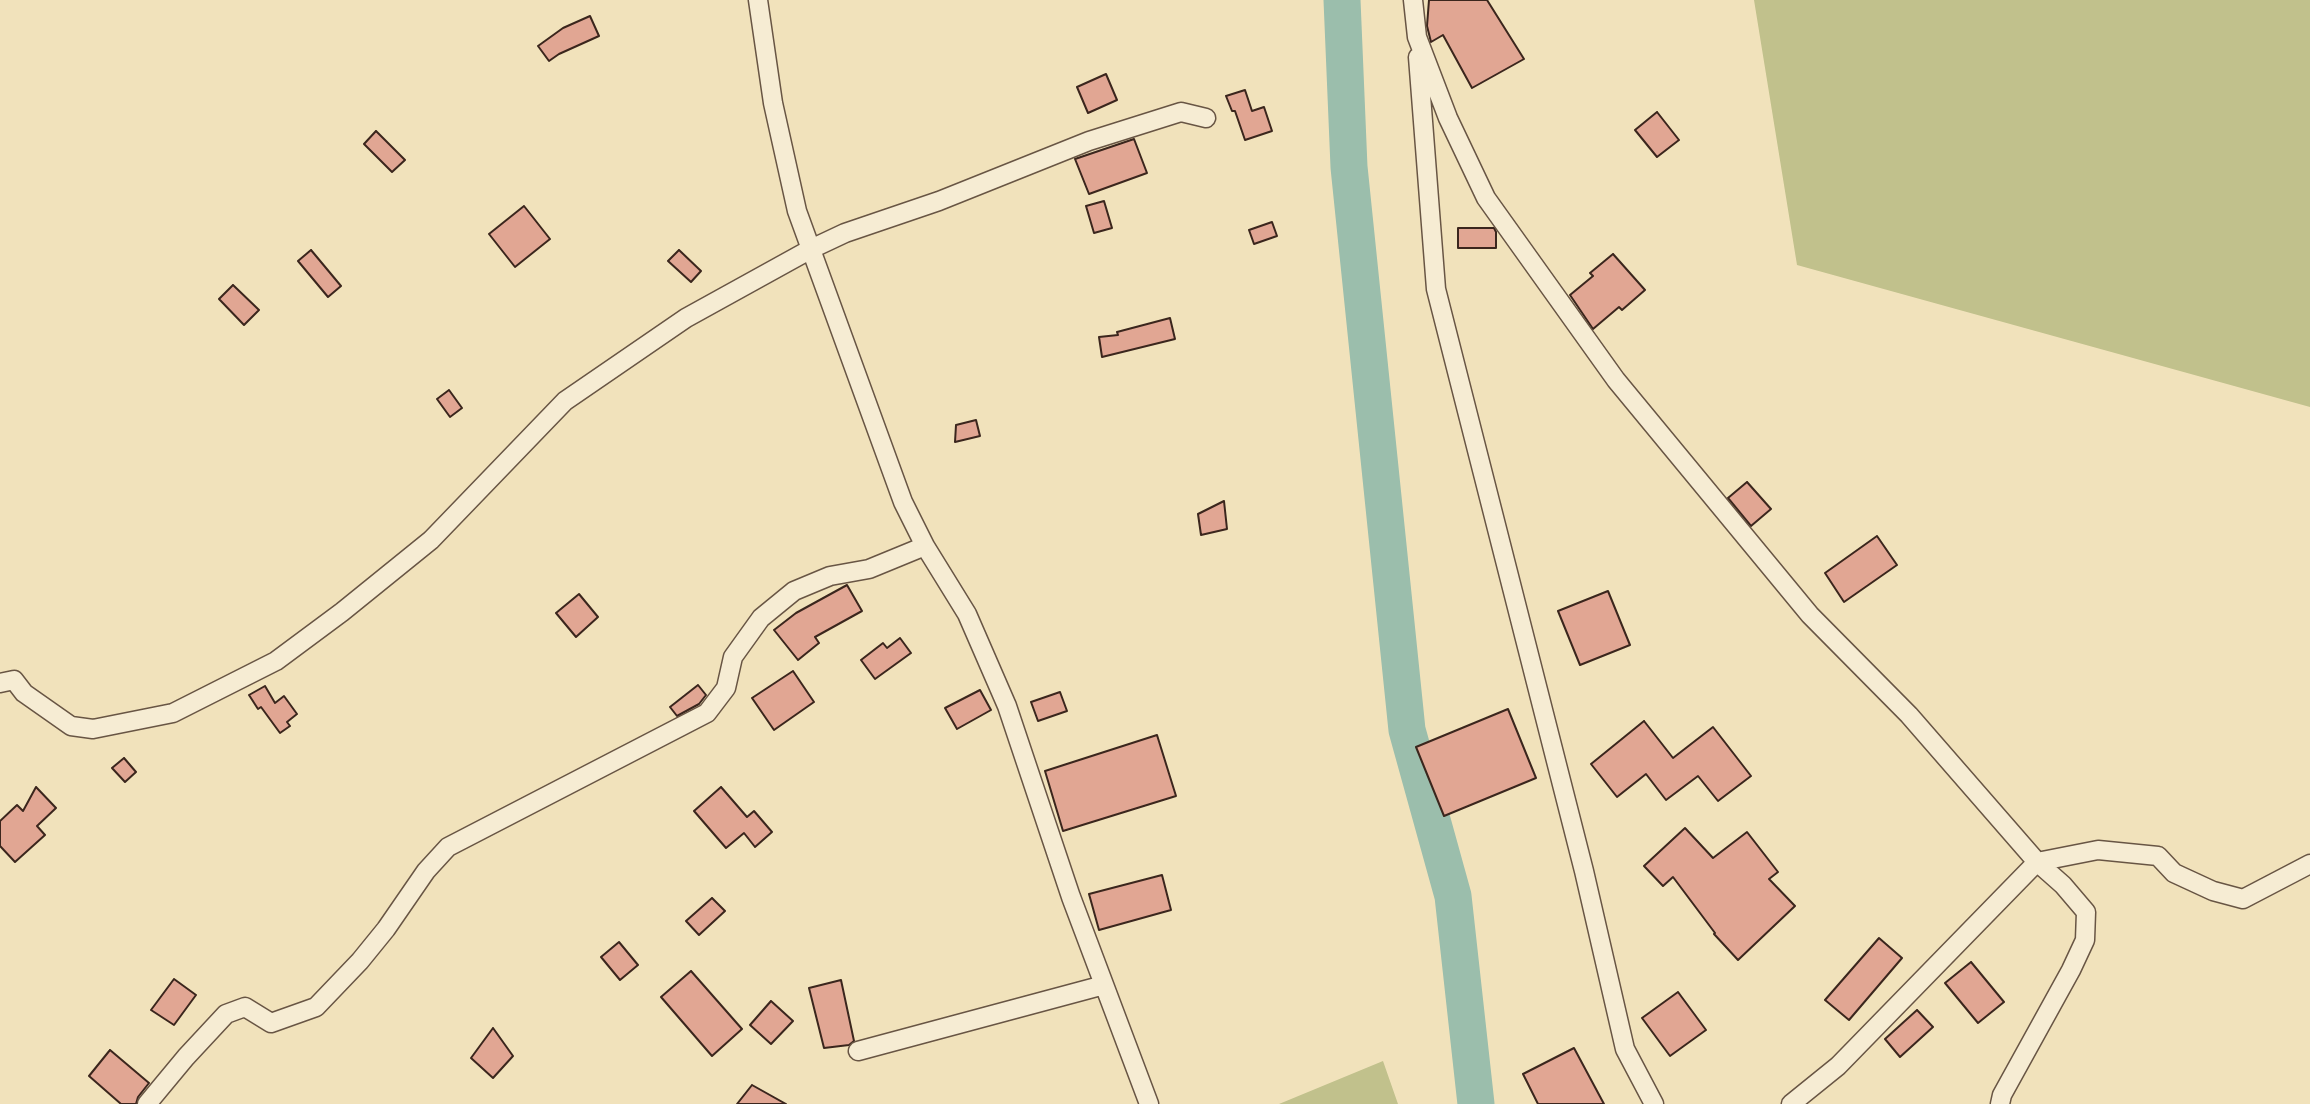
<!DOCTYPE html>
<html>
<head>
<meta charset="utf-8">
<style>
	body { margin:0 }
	canvas { display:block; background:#f1e2bb }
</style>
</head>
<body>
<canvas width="2310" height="1104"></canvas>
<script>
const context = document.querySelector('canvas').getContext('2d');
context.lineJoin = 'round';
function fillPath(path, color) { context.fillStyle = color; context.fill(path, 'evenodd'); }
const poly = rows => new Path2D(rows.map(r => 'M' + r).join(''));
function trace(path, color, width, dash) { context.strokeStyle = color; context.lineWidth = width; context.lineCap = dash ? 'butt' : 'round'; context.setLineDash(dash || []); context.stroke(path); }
fillPath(poly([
	[1754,0,2310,0,2310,407,1797,265],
	[1383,1061,1398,1104,1279,1104]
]), '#c1c18c');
trace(poly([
	[1342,0,1349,167,1407,730,1453,896,1476,1104]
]), '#9bbeac', 37);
const building = poly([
	[1429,0,1487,0,1524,59,1472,88,1443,35,1431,42,1427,26,1429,0],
	[590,16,599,36,559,54,549,61,538,46,563,28,590,16],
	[1106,74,1117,100,1088,113,1077,87,1106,74],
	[1245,90,1252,111,1264,107,1272,131,1245,140,1235,111,1232,111,1226,96,1245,90],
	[1657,112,1679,140,1657,157,1635,130,1657,112],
	[376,131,405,160,392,172,364,144,376,131],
	[1134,139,1147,173,1089,194,1075,159,1134,139],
	[1104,201,1112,228,1094,233,1086,206,1104,201],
	[524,206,550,239,515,267,489,234,524,206],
	[1272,222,1277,236,1254,244,1249,230,1272,222],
	[1458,228,1494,228,1496,232,1496,248,1458,248,1458,228],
	[311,250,341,286,328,297,298,261,311,250],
	[679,250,701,271,691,282,668,261,679,250],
	[1613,254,1645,290,1622,310,1619,307,1593,329,1570,295,1593,276,1590,273,1613,254],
	[233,285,259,310,244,325,219,299,233,285],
	[1170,318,1175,339,1102,357,1099,337,1118,335,1117,332,1170,318],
	[449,390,462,408,450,417,437,399,449,390],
	[976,420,980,436,955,442,956,425,976,420],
	[1747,482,1771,509,1751,526,1728,498,1747,482],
	[1224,501,1227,529,1201,535,1198,514,1224,501],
	[1877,536,1897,565,1844,602,1825,573,1877,536],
	[847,585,862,611,815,637,819,643,798,660,774,630,796,613,847,585],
	[1608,591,1630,645,1580,665,1558,611,1608,591],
	[579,594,598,617,576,637,556,613,579,594],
	[900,638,911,653,875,679,861,660,883,643,887,648,900,638],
	[793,671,814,702,774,730,752,698,793,671],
	[698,685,706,695,699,704,677,716,670,707,698,685],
	[265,686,275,703,284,696,297,714,287,722,290,726,280,733,261,707,258,709,249,695,265,686],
	[980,690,991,710,957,729,945,708,980,690],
	[1060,692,1067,711,1038,721,1031,702,1060,692],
	[1508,709,1536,778,1444,816,1416,747,1508,709],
	[1644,721,1673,758,1713,727,1751,776,1718,801,1698,776,1666,800,1646,774,1617,797,1591,764,1644,721],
	[1157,735,1176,796,1063,831,1045,771,1157,735],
	[124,758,136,772,125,782,112,768,124,758],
	[36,787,56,808,37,826,45,835,15,862,0,846,0,821,17,805,23,811,36,787],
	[721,787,747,817,754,811,772,832,755,847,744,833,726,848,694,811,721,787],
	[1685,828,1713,858,1747,832,1778,872,1769,879,1795,906,1738,960,1714,934,1715,933,1673,877,1663,886,1644,866,1685,828],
	[1162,875,1171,910,1099,930,1089,894,1162,875],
	[712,898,725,911,699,935,686,921,712,898],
	[1879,938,1902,958,1849,1020,1825,1000,1879,938],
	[619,942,638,965,620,980,601,957,619,942],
	[1971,962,2004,1002,1978,1023,1945,983,1971,962],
	[691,971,742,1029,712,1056,661,997,691,971],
	[174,979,196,995,174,1025,151,1010,174,979],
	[841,980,854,1041,849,1045,824,1048,809,988,841,980],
	[1678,992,1706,1030,1670,1056,1642,1018,1678,992],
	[771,1001,793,1021,771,1044,750,1025,771,1001],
	[1917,1010,1933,1027,1900,1057,1885,1039,1917,1010],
	[493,1028,513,1056,493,1078,471,1058,493,1028],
	[1574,1048,1604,1104,1538,1104,1523,1074,1574,1048],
	[110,1050,149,1083,138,1097,136,1104,121,1104,89,1076,110,1050],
	[752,1085,786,1104,737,1104,752,1085]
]);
fillPath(building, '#e1a693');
trace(building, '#3b261d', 2);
const minor = poly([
	[758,0,773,103,797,211,903,502,925,546,967,614,1007,706,1071,897,1149,1104],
	[1413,0,1417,37,1448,118,1486,198,1616,380,1810,615,1909,715,2037,862,2063,885,2086,912,2085,940,2071,970,2002,1095,2000,1104],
	[1418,57,1436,289,1584,871,1625,1049,1654,1104],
	[0,683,14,680,24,693,71,726,93,729,173,713,276,661,342,612,431,540,565,401,686,318,811,249,845,233,939,201,1089,141,1181,112,1206,118],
	[858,1051,1104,985],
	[147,1104,186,1057,226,1014,245,1007,271,1023,316,1007,360,961,386,929,426,871,448,847,707,713,726,688,733,657,761,618,794,591,830,576,869,569,925,546],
	[1791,1104,1838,1066,2037,862,2098,850,2158,856,2174,873,2213,891,2243,899,2310,864]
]);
trace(minor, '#685544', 21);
trace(minor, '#f6ecd3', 18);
</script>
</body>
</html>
